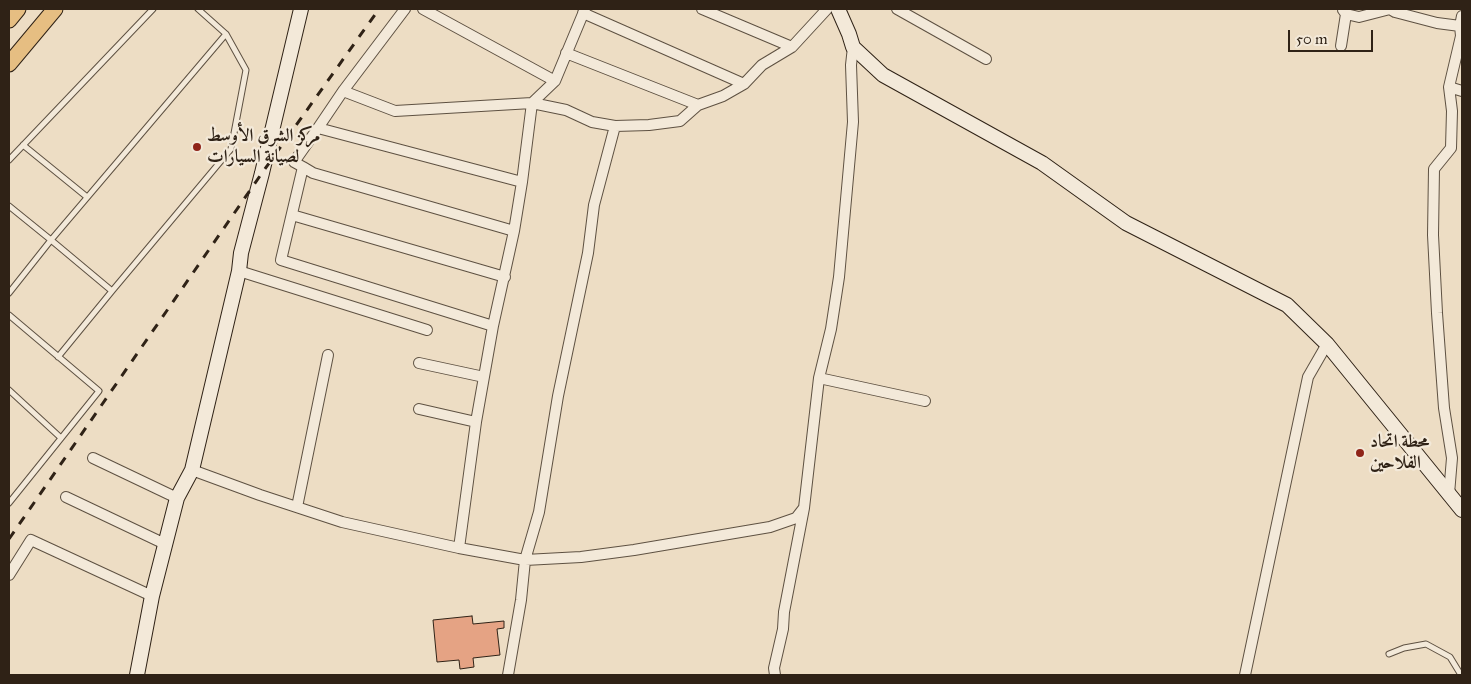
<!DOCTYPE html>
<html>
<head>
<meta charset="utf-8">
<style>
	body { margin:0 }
	#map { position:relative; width:1471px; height:684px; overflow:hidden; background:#edddc4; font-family:"IM FELL Great Primer",serif }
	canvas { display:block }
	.frame { position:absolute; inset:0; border:10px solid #2f2216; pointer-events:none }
	.scale { position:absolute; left:1288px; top:30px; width:85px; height:22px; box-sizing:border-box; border:2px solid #2f2216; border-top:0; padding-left:6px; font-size:15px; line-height:18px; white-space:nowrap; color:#2f2216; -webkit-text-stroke:4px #f3e9d9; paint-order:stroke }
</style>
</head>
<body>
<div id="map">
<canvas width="1471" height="684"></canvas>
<div class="frame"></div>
<div class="scale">50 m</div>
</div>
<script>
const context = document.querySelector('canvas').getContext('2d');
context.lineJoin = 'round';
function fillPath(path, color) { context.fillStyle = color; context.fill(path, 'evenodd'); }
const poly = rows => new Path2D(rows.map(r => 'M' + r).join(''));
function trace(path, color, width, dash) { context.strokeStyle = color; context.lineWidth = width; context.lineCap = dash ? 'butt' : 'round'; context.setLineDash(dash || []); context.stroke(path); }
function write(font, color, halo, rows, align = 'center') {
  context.font = font + ' "IM FELL Great Primer",Amiri,serif'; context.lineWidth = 4.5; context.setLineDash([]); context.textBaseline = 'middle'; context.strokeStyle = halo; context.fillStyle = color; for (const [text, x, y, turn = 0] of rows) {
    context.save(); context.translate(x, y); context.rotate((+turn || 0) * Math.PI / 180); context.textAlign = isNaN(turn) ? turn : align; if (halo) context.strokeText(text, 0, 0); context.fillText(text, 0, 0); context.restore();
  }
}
const building = poly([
	[472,616,473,624,504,621,504,628,497,629,500,655,473,658,474,667,460,669,459,660,437,662,433,620,472,616]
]);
fillPath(building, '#e5a384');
trace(building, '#2f2216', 1);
const lane = poly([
	[23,145,87,197],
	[9,160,153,9],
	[9,206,51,240,9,293],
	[112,291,231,149,246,70,226,34,198,9],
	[9,315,99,391,9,503],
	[58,357,112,291,51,240,226,34],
	[9,390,61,438],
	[1389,654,1404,648,1426,644,1450,657,1461,675]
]);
const street = poly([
	[405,9,343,91,318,128,294,162,303,167,281,260,493,326],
	[423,9,555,81],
	[702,9,792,47],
	[897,9,986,59],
	[583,13,744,84],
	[1346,14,1359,17,1390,9,1395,12,1437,23,1460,26,1461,36,1449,87,1452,111,1451,148,1434,169,1433,235,1437,313,1444,408,1452,458,1449,494],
	[1460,26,1462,16],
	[1341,46,1346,14,1343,10],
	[566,53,698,105],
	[1449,87,1462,91],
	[343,91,395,111,532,103,566,110,592,122,615,126,649,125,680,121,698,105,723,96,744,84,762,65,792,47,827,9],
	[318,128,522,182],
	[303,167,313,173,514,231],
	[292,215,505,277],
	[239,271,427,330],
	[419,363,484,377],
	[819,378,925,401],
	[419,409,476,422],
	[93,458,177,498],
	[192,470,260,495,342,522,459,548,525,560,581,557,634,550,770,527,796,518,803,509],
	[66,497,165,544],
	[297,507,328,355],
	[459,548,476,422,493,326,514,231,522,182,532,103,555,81,585,9],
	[9,575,31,540,152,596],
	[508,675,521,600,525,560,539,512,558,396,588,253,594,205,615,126],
	[775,675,774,668,783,629,784,612,804,508,819,378,831,329,839,277,853,122,851,65,853,47],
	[1245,675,1308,377,1327,344]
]);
const secondary = poly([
	[838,9,849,34,853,47,883,75,1042,163,1126,223,1287,305,1327,344,1462,510],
	[137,675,152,596,177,498,192,470,239,271,241,253,262,173,301,9]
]);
const primary = poly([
	[9,20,18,9],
	[9,64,55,9]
]);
trace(lane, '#5e5142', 7);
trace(street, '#5e5142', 12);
trace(secondary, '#2f2216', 16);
trace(primary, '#2f2216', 17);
trace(lane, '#f3e9d9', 5);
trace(street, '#f3e9d9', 10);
trace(secondary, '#f3e9d9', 14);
trace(primary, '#e6be82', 15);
trace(poly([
	[9,539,262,173,379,9]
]), '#2f2216', 3, [9, 9]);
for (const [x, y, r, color] of [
	[197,147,5,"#8f2418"],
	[1360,453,5,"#8f2418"]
]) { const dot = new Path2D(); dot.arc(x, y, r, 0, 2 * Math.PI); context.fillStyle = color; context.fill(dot); trace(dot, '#f3e9d9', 2); }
write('bold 18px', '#2f2216', '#f3e9d9', [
	["مركز الشرق الأوسط",207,137],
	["لصيانة السيارات",207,158],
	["محطة اتحاد",1370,443],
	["الفلاحين",1370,464]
], 'left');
</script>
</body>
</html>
